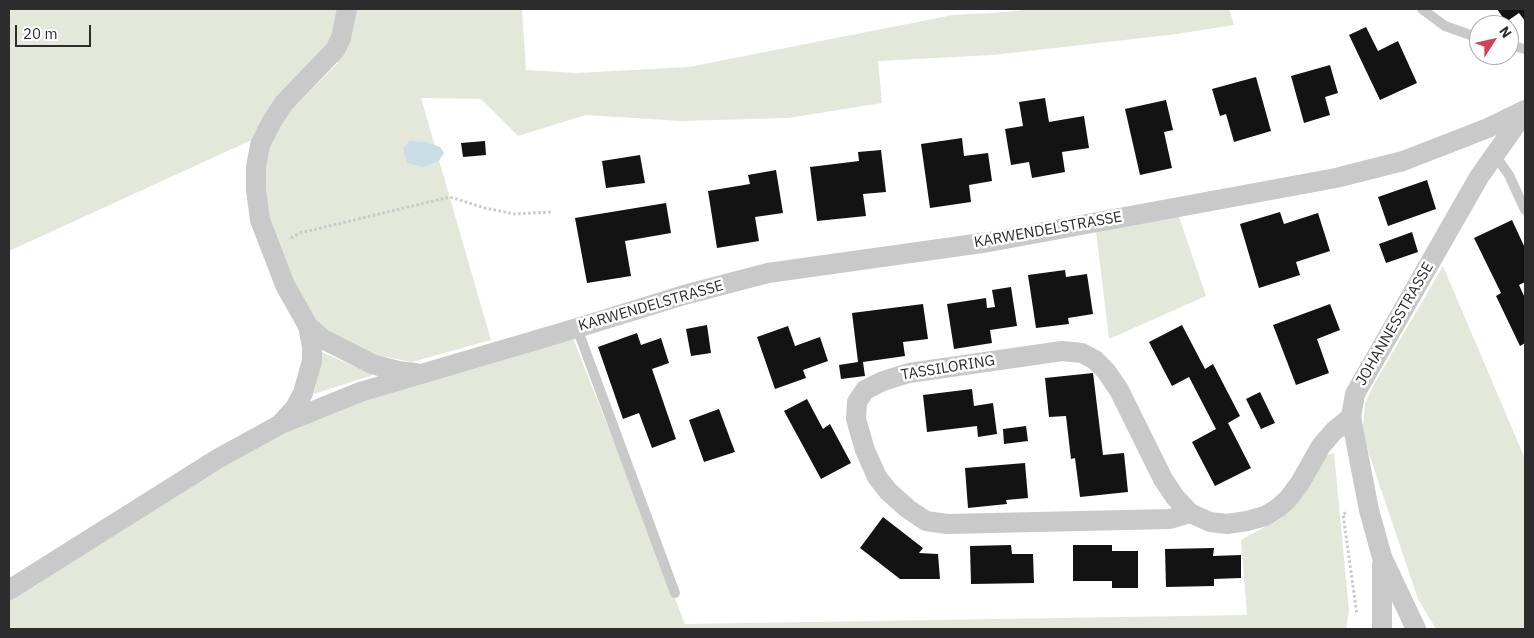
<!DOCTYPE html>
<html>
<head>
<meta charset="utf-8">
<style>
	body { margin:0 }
	#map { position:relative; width:1534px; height:638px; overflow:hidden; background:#fff; font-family:"IBM Plex Sans",sans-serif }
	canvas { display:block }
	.frame { position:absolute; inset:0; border:10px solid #2c2c2c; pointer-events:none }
	.north { position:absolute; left:1469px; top:15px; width:50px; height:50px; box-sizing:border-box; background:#fff; border:1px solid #ababab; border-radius:50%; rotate:55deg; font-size:14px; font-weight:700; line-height:20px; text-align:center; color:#2c2c2c }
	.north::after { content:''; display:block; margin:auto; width:18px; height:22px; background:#cf4359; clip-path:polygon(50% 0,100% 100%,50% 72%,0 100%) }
	.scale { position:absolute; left:15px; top:25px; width:76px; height:22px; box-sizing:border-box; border:2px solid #2c2c2c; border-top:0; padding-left:6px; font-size:15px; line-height:18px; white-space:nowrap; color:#2c2c2c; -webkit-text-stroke:4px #fff; paint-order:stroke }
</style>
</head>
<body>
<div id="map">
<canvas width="1534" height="638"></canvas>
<div class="frame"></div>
<div class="north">N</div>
<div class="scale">20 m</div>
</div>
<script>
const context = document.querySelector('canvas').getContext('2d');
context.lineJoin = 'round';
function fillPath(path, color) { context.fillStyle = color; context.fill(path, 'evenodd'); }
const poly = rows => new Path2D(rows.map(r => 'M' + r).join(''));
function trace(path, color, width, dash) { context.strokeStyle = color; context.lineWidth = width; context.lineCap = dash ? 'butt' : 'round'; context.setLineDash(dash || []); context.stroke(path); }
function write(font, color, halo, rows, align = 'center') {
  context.font = font + ' "IBM Plex Sans",sans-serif'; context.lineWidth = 5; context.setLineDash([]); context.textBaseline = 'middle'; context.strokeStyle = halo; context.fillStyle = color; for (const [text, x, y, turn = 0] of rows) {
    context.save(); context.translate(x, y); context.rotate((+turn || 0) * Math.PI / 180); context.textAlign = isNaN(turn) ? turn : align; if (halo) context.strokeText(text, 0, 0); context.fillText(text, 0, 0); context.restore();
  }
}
fillPath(poly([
	[9,9,522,9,526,70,576,73,689,67,953,15,1005,12,1033,9,1229,9,1234,25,1177,34,993,55,878,61,882,103,788,118,681,121,586,115,518,136,481,99,421,98,491,340,412,362,367,353,324,330,299,298,270,226,263,168,270,141,286,115,338,63,331,47,256,138,9,251],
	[1178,214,1206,296,1109,339,1096,231],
	[1443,266,1525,459,1525,629,1436,629,1418,599,1368,451,1363,426,1365,404,1373,386],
	[573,338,685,624,1247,615,1241,540,1283,517,1303,491,1324,456,1334,453,1349,611,1346,629,9,629,9,600,251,449,318,418,402,386],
	[322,352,373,375,314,394]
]), '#e3e8db');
fillPath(poly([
	[410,141,426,142,440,147,444,153,439,161,423,167,407,163,403,148]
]), '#cadee6');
fillPath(poly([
	[1497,9,1525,9,1525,21,1519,13,1506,22],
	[1366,27,1378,51,1398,41,1417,83,1380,100,1349,35],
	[1330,65,1338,93,1325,97,1330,115,1304,123,1291,76],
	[1256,77,1271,131,1234,142,1226,114,1220,116,1212,89],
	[1045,98,1049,122,1084,116,1089,148,1062,152,1065,172,1032,178,1029,162,1011,165,1005,129,1023,126,1019,102],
	[1166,100,1173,130,1164,132,1172,168,1140,175,1125,109],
	[962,138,964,156,988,153,992,181,969,185,971,202,930,208,921,144],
	[485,141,486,155,463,157,461,143],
	[881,150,886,192,863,194,866,216,817,221,810,167,859,161,858,152],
	[640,155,645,183,606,188,602,161],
	[776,170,783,213,755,217,759,241,717,248,708,191,750,184,748,175],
	[1427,180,1436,209,1388,226,1378,197],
	[666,203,671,233,625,241,631,276,587,283,575,218],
	[1280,212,1284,224,1318,213,1330,251,1296,262,1300,275,1259,288,1240,224],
	[1512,220,1525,248,1525,282,1519,285,1525,298,1525,343,1520,346,1496,296,1501,293,1474,238],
	[1412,232,1418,252,1386,263,1379,244],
	[1065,270,1066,277,1087,274,1093,314,1068,318,1069,324,1036,328,1028,275],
	[1011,287,1017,326,990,330,992,343,954,349,947,304,986,298,987,308,995,307,992,290],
	[923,304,928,339,903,342,905,356,863,362,865,376,841,379,839,365,858,362,852,313],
	[1330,304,1340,330,1317,339,1329,373,1296,385,1273,325],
	[707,325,711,353,691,356,686,329],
	[1182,325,1205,369,1213,364,1240,416,1228,423,1251,468,1215,486,1192,442,1216,429,1189,377,1172,386,1149,342],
	[788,326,795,346,820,337,828,361,803,370,806,378,775,389,757,337],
	[637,333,641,345,661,338,669,363,652,369,676,439,652,448,639,413,623,419,598,347],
	[1093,373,1103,455,1124,453,1128,492,1080,497,1075,458,1071,459,1066,416,1049,417,1045,378],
	[972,389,974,406,993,403,997,434,978,437,977,426,927,432,923,395],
	[1260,392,1275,423,1261,429,1246,399],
	[807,399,823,429,830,424,851,463,821,479,784,411],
	[719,409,735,452,704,462,689,420],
	[1026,426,1028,441,1004,444,1003,429],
	[1025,463,1028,498,1006,500,1007,504,968,508,965,468],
	[883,517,923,548,919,553,938,554,940,579,900,579,860,548],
	[1011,545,1012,554,1033,554,1034,583,971,584,970,546],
	[1073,545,1112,545,1112,551,1138,551,1138,588,1112,588,1112,581,1073,581],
	[1214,548,1213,556,1241,555,1241,578,1214,579,1214,586,1166,587,1165,549]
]), '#131313');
trace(poly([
	[291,238,300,233,450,197,485,208,515,214,551,212],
	[1346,513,1343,514,1357,615]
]), '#c9c9c9', 3, [2.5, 2.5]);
trace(poly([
	[1422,9,1445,26,1479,38],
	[1509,45,1525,49],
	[1495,155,1509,175,1525,210],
	[577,328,675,593]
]), '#c9c9c9', 10);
trace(poly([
	[308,326,323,339,372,364,398,371,416,373],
	[282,422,295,408,303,393,312,361,312,347,308,326,285,285,260,220,256,190,256,167,260,145,271,123,284,103,335,50,341,38,347,9],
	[1190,513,1175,497,1163,479,1119,390,1106,371,1095,360,1082,353,1062,351,909,373,883,381,865,390,857,402,856,419,865,450,877,477,888,491,908,509,926,521,947,524,1170,519,1190,513,1210,522,1227,524,1247,521,1265,516,1278,508,1288,499,1300,483,1321,446,1334,431,1351,417],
	[9,590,219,458,281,424,360,392,577,328,684,295,768,273,989,242,1336,178,1403,161,1488,128,1525,110],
	[1382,629,1382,564],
	[1416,629,1382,557,1369,510,1351,417,1355,394,1479,177,1525,112]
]), '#c9c9c9', 20);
write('15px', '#2c2c2c', '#fff', [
	["KARWENDELSTRASSE",1048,230,-10],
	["KARWENDELSTRASSE",651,306,-16],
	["JOHANNESSTRASSE",1395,324,-60],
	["TASSILORING",948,368,-9]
]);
</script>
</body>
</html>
